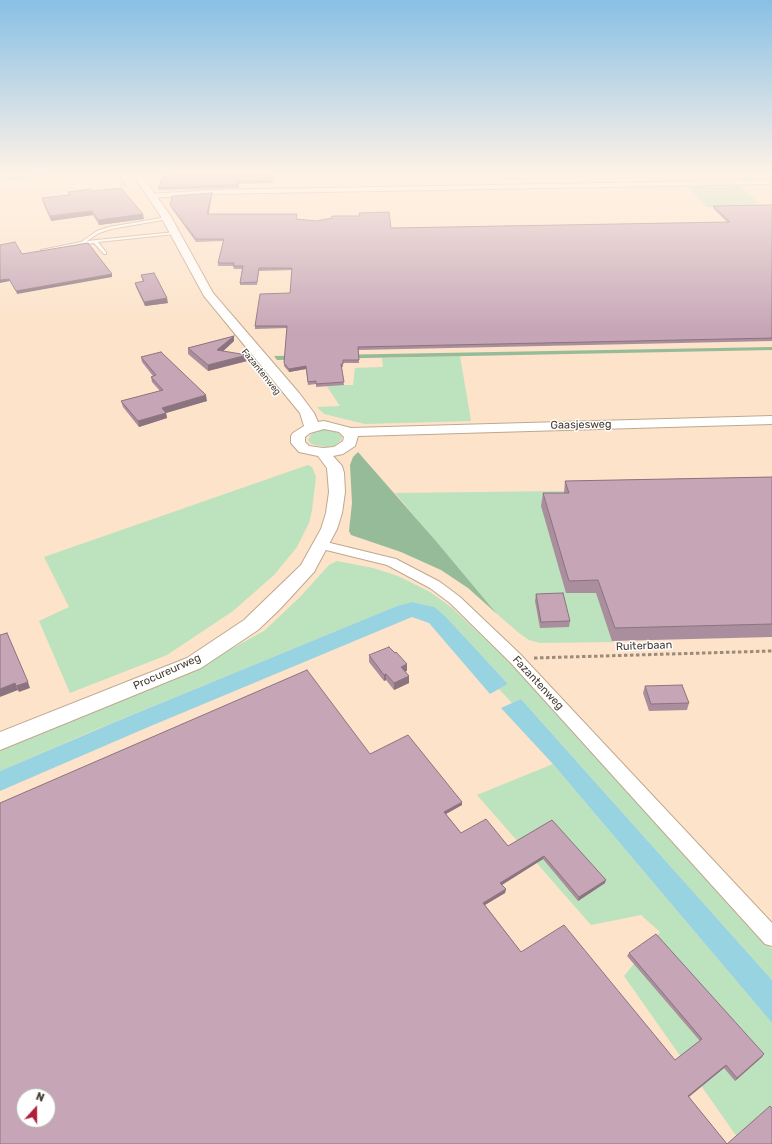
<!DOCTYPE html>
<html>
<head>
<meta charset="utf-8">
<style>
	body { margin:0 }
	#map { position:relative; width:772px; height:1144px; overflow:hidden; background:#fce3c9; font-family:Rubik,sans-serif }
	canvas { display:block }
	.north { position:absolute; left:16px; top:1088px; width:40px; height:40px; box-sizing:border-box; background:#fff; border:1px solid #b5b1ac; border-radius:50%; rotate:21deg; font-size:11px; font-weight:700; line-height:16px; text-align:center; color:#453b30 }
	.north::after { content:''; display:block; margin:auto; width:14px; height:18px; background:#b11e3a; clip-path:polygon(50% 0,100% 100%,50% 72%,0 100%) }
</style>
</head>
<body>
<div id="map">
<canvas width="772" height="1144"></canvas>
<div class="north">N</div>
</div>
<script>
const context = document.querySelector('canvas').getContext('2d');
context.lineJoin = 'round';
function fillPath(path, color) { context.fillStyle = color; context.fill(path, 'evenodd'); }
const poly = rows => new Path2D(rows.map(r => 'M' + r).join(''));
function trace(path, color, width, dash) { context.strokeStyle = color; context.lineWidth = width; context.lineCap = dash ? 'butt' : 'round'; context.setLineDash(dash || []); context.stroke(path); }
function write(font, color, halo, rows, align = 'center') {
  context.font = font + ' Rubik,sans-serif'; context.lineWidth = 3; context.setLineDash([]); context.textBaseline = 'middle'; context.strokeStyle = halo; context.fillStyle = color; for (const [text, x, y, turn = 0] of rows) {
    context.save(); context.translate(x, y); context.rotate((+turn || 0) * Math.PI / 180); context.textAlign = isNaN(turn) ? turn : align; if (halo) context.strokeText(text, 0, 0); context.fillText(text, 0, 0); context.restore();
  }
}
fillPath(poly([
	[740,186,761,206,707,207,688,187],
	[460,356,471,421,365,424,324,414,317,407,340,406,326,385,353,385,355,368,383,367,382,358],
	[323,429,335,431,342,436,341,440,334,446,327,447,315,445,310,443,308,440,312,433],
	[308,465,312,467,316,477,312,510,309,523,297,547,274,575,233,611,167,655,70,693,39,621,69,607,44,557],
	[564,491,613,642,540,643,529,640,519,633,497,614,395,493],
	[337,561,373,568,398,576,430,592,451,607,500,653,550,705,772,949,772,980,540,720,521,699,512,703,499,689,508,684,446,617,430,606,412,602,397,606,95,730,0,771,0,749,213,659,253,637,264,631,300,597,329,565],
	[553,764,772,1023,772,1144,742,1144,624,976,660,932,641,915,591,925,477,795]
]), '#bce2be');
fillPath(poly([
	[772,347,772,350,366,358,277,360,274,356],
	[358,452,435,540,497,614,468,588,441,570,401,552,351,535,349,531,352,503,350,465,353,457]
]), '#96bb98');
fillPath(poly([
	[412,602,434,607,446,617,508,684,490,694,429,623,412,617,146,728,0,791,0,771,115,722,397,606],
	[521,699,772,980,772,1023,553,764,501,708]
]), '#98d3e1');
trace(poly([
	[100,172,119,174],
	[118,173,125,186],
	[0,180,64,172]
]), '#98d3e1', 2.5);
const lane = poly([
	[167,217,168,217,168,219,111,229,99,233,87,241,175,232,177,233,175,234,98,242,106,252,106,254,104,254,94,243,43,251,41,250,81,242,97,231,109,227,167,217]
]);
const street = poly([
	[772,180,772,184,210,194,151,198,148,196,151,194,210,190,772,180],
	[322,541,396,559,440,582,460,597,520,654,772,923,772,946,765,944,510,662,450,603,430,588,387,565,318,548,316,545,322,541]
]);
const secondary = poly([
	[0,172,18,172,14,175,0,176,0,172],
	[131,172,139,172,170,215,213,293,299,393,314,413,318,422,324,421,351,428,772,416,772,424,358,436,355,446,343,454,333,456,342,466,344,473,345,492,342,513,337,529,314,572,280,609,258,630,201,668,0,750,0,732,187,658,244,620,301,565,321,529,326,513,329,492,327,468,318,456,299,452,291,443,291,436,293,433,304,426,300,413,204,296,160,215,131,172],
	[324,429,339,432,344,437,343,441,334,447,323,448,309,446,305,442,305,437,310,433,324,429]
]);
trace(lane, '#c0a88f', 2);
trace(street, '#c0a88f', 2);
trace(secondary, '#c0a88f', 2);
trace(poly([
	[24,172,30,172]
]), '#9d8b79', 1.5, [1.5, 1]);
trace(poly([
	[534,658,772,651]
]), '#9d8b79', 3, [3.5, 2.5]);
fillPath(lane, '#fff');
fillPath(street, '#fff');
fillPath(secondary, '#fff');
fillPath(poly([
	[165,172,312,172,273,172,272,183,239,184,239,188,158,190,158,188],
	[93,191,144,219,99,225,93,215,51,221,43,203,42,198,69,195,68,192],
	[212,193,212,195,208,214,296,219,391,228,727,222,713,208,713,206,772,205,772,341,358,350,359,363,343,363,343,367,341,367,344,385,316,387,316,384,308,385,306,369,289,372,284,366,287,328,255,329,255,326,290,293,292,270,259,271,257,285,240,285,240,283,242,269,234,269,233,266,218,266,218,263,223,241,196,242,171,207,170,205],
	[141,275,168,303,145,306,136,287,135,283,143,282],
	[234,336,234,341,223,351,247,361,208,371,188,354,188,348],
	[141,357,207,401,166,413,167,418,139,427,123,407,121,401,160,391,152,382,151,377,153,376,142,362],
	[772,477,772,637,612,641,596,593,566,593,541,506,543,493,564,493,565,481],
	[536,594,570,621,569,627,540,628,535,601],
	[369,655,407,671,405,671,409,676,409,683,394,690,386,680,384,681,369,662],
	[645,686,689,703,687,710,649,711,643,693],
	[370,754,462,805,446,814,461,833,508,846,552,820,605,883,578,901,543,859,502,885,506,889,505,893,485,905,521,952,675,1060,700,1041,627,956,629,953,762,1057,735,1081,724,1068,689,1097,727,1144,772,1144,0,1144]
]), '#aa8e9d');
fillPath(poly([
	[212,193,212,195,208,217,207,214],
	[92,211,93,215,51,221,50,216],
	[143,214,144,219,99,225,98,220],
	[112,274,112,277,17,294,16,291],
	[9,279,10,281,0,283,0,280],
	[167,298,168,303,145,306,144,302],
	[234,336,234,341,218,356,217,350],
	[247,355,247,361,208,371,208,365],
	[306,366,306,369,289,372,289,369],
	[206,395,207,401,166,413,167,418,139,427,138,421,162,408],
	[407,664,407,671,401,673,401,667],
	[386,674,386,680,384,681,384,675],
	[409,676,409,683,394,690,394,683],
	[28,682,30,688,19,692,16,686],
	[15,683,18,690,0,697,0,689],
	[462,802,462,805,444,815,444,812],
	[544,856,543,859,500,886,500,883],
	[606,880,605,883,578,901,579,897],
	[506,889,505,893,483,906,483,903],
	[764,1054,762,1057,735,1081,737,1078],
	[726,1065,724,1068,686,1099,688,1096]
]), '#8b747f');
const building = poly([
	[165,172,272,172,272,181,239,181,238,185,158,188,165,172],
	[121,188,143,214,98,220,92,211,50,216,42,198,70,195,68,192,91,189,93,191,121,188],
	[212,193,207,214,297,214,296,219,316,221,332,218,332,216,360,216,359,213,389,212,391,228,730,222,713,206,772,205,772,338,358,347,359,360,343,360,343,364,341,364,344,382,316,384,316,381,308,382,306,366,289,369,284,363,287,326,255,326,260,294,290,293,292,268,259,268,257,282,240,283,243,266,233,266,234,263,218,263,224,239,196,239,170,205,172,196,212,193],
	[15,242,22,254,88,243,112,274,16,291,9,279,0,280,0,245,15,242],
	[154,273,167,298,144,302,135,283,144,281,141,275,154,273],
	[234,336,217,350,247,355,208,365,188,348,234,336],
	[161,352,206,395,162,408,166,413,138,421,121,401,163,390,151,377,156,375,141,357,161,352],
	[772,477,772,624,615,628,598,580,569,581,543,493,569,493,565,481,772,477],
	[563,593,570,621,541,622,536,594,563,593],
	[7,633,28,682,16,686,15,683,0,689,0,635,7,633],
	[389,647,395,653,396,652,407,664,401,667,409,676,394,683,386,674,384,675,369,655,389,647],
	[307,670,370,754,408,735,462,802,444,812,461,833,486,819,508,846,552,820,606,880,579,897,544,856,500,883,506,889,483,903,521,952,564,925,675,1060,702,1039,629,953,656,934,764,1054,737,1078,726,1065,688,1096,727,1144,770,1106,772,1108,772,1144,0,1144,0,803,307,670],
	[24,1096,48,1096,48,1120,24,1120,24,1096],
	[682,685,689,703,651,704,645,686,682,685]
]);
fillPath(building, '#c6a5b6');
trace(building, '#8b747f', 1);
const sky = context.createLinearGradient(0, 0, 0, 332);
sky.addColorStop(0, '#88c0e5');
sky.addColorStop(0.52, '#fef2e7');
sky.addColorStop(1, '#fef2e700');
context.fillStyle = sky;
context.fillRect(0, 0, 772, 332);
write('9px', '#453b30', '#fff', [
	["Fazantenweg",261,372,51]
]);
write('11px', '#453b30', '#fff', [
	["Gaasjesweg",581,425,-1],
	["Ruiterbaan",644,646,-2],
	["Procureurweg",167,672,-24],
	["Fazantenweg",538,683,47]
]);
</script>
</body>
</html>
